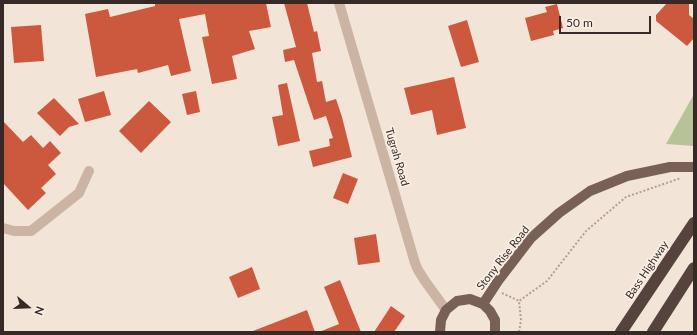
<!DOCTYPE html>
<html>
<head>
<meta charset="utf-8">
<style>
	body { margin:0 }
	#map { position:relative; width:697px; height:335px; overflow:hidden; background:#f2e5d8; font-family:Lato,sans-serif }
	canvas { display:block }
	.frame { position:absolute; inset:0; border:4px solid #362a26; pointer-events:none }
	.north { position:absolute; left:8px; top:287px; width:40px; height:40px; -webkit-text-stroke:3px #faefe5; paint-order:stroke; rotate:109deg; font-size:11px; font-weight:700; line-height:16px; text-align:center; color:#362a26 }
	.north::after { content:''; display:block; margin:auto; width:14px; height:18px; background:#362a26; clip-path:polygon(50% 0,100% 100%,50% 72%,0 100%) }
	.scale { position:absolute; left:559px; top:16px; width:92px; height:18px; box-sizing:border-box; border:2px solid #362a26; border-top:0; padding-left:5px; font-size:12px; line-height:14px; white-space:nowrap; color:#362a26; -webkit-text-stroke:3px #faefe5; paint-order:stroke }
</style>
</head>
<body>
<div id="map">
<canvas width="697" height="335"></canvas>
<div class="frame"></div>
<div class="north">N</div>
<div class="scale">50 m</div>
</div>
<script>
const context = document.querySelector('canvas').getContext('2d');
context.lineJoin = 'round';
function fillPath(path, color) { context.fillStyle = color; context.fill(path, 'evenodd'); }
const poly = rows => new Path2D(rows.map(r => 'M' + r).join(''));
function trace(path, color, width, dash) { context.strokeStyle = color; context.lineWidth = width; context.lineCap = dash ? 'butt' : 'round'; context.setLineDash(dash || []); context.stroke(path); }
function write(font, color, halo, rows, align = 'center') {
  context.font = font + ' Lato,sans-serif'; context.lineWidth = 3.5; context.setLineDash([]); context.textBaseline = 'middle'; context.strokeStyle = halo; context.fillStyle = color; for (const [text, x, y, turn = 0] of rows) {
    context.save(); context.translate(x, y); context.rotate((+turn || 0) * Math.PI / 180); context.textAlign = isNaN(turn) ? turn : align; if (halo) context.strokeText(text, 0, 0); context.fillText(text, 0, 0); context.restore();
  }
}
fillPath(poly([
	[694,94,694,146,666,144]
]), '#b6c298');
fillPath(poly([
	[161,3,266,3,271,27,249,31,255,49,232,56,237,79,212,84,202,37,209,36,205,14,179,19,191,71,171,76,168,65,138,73,137,69,96,77,85,14,108,9,110,17,155,6,155,4],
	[284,3,307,3,314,32,317,31,321,51,312,53,317,82,322,81,326,102,336,99,342,117,352,157,313,167,309,151,330,146,329,139,333,138,326,116,314,120,294,60,285,62,283,50,296,47],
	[667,3,689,3,689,15,694,19,694,38,687,46,656,21,656,15],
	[557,4,563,28,553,31,554,35,531,41,525,18,547,12,545,7],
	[467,20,479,62,461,67,448,26],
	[41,25,44,61,14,63,11,27],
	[454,77,466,128,437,135,432,110,411,115,404,88],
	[287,83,300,141,278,146,272,117,283,115,278,85],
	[104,91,111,115,85,122,78,99],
	[196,91,200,112,187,115,182,94],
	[54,98,79,124,69,127,60,136,37,113],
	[149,101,171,122,141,153,119,131],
	[3,121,23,142,31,135,43,148,50,141,61,153,48,165,56,174,41,188,46,193,28,210,3,183],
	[343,173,358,179,348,204,333,198],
	[376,234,380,262,358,265,354,238],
	[252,267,260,289,238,298,229,277],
	[340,280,361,332,319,332,339,324,324,287],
	[391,306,405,316,394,332,374,332],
	[307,310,315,332,253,332,253,331]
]), '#cc583d');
trace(poly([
	[502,293,519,301],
	[519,332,521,320,519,301,547,281,586,231,626,197,681,178]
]), '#b79d8e', 2, [2, 2]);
trace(poly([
	[339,3,415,263,418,270,425,281,446,310],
	[3,228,14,231,31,231,79,193,89,171]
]), '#cbb4a4', 10);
trace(poly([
	[483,304,498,281,531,238,559,213,590,191,627,176,670,167,694,167],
	[440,332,441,320,446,310,457,301,470,299,483,304,490,311,495,320,495,332]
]), '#796056', 10);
trace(poly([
	[621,332,694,223],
	[653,332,694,268]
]), '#57433d', 12);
write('11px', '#362a26', '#faefe5', [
	["Tugrah Road",397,157,74],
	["Stony Rise Road",503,258,-52],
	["Bass Highway",647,270,-56]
]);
</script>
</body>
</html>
